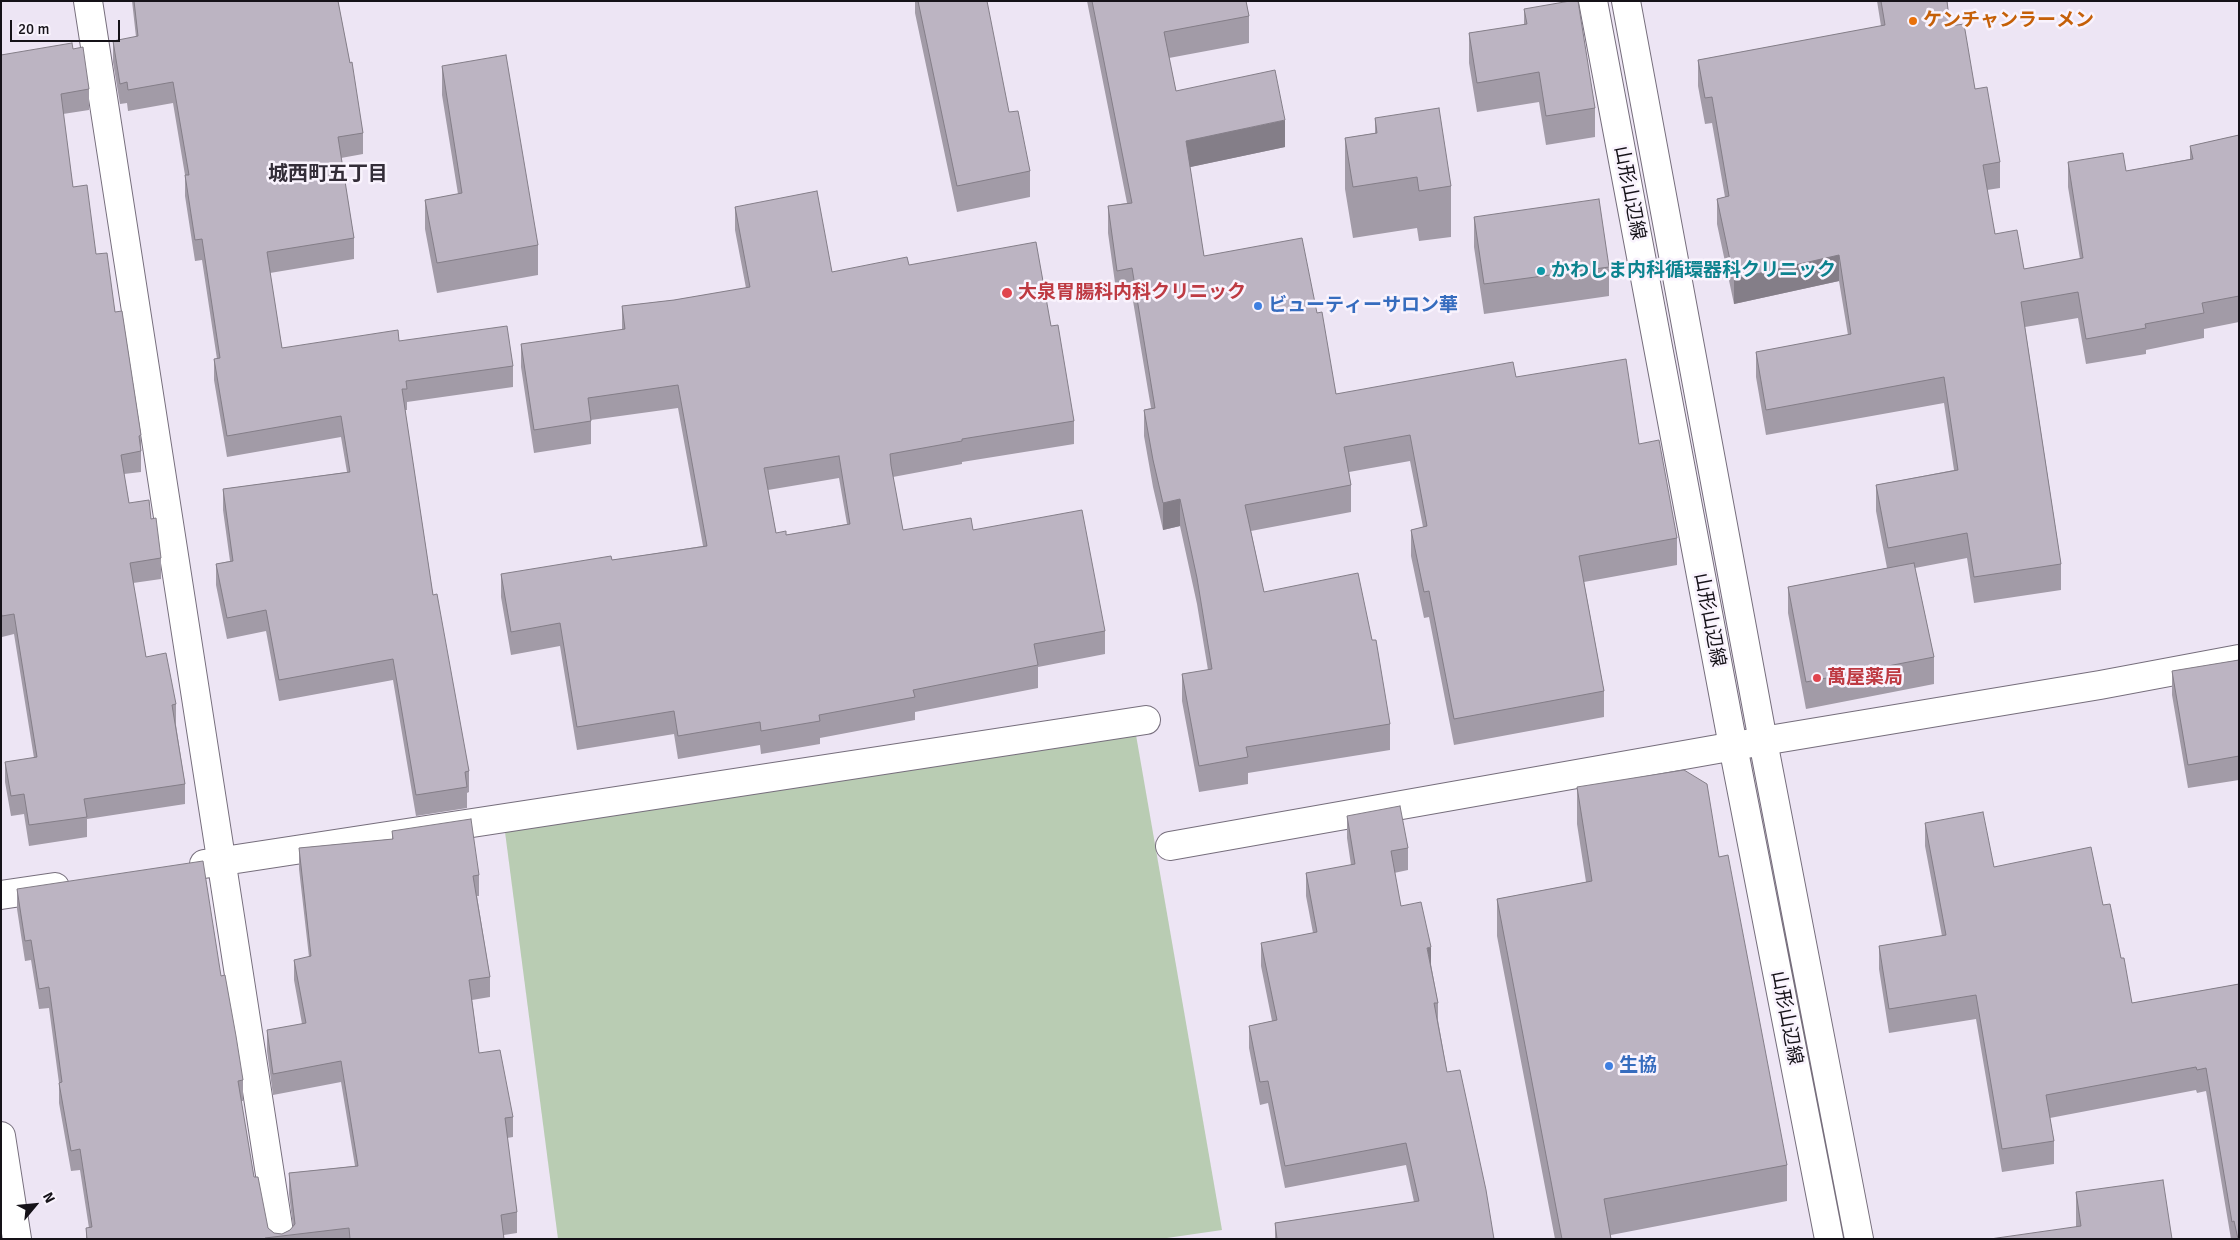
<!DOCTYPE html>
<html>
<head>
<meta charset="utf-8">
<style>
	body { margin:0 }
	#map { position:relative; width:2240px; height:1240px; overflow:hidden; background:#ede5f4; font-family:Signika,sans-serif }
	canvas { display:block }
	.frame { position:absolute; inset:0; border:2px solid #151218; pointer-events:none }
	.north { position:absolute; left:10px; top:1180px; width:50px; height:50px; -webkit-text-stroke:4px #f9f3fd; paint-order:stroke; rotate:62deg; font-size:14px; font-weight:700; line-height:20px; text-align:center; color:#151218 }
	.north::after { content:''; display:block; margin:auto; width:18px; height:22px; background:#151218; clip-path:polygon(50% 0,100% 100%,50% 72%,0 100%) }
	.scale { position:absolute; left:10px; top:20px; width:110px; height:22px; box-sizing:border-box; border:2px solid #151218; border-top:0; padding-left:6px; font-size:15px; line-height:18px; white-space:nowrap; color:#151218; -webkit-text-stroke:4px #f9f3fd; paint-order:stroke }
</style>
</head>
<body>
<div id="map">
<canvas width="2240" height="1240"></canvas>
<div class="frame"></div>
<div class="north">N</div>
<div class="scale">20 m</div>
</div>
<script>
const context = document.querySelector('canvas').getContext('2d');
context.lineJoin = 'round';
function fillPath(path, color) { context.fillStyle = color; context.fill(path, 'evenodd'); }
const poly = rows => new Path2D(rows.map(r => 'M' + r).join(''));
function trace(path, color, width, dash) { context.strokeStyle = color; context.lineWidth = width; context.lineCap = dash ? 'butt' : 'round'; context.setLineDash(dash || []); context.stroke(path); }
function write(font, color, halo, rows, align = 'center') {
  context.font = font + ' Signika,"Noto Sans JP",sans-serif'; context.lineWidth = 5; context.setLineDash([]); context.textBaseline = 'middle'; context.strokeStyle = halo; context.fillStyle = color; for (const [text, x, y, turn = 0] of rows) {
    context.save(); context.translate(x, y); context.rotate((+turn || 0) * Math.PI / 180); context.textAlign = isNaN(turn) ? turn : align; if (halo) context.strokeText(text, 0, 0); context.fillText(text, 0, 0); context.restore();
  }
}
fillPath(poly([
	[1136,735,1222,1230,1160,1239,558,1239,505,832]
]), '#b9ccb3');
const minor = poly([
	[88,1,280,1239],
	[1170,846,1763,741,2100,685,2239,659],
	[204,864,1146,720],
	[1,895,55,887],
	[1,1136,17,1239]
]);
const major = poly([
	[1593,1,1733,746,1829,1239],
	[1626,1,1763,741,1859,1239]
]);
trace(minor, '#766e7c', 30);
trace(major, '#766e7c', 30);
trace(minor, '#fff', 28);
trace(major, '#fff', 28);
fillPath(poly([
	[132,1,338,1,363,133,363,154,341,158,354,238,354,259,270,273,282,348,399,341,513,366,513,387,407,402,407,410,405,410,433,595,469,771,469,792,467,793,467,808,416,816,393,680,279,701,266,631,227,639,216,585,216,564,230,561,223,510,223,489,347,472,341,437,227,457,214,380,214,359,217,359,202,260,195,261,185,196,185,175,173,103,128,111,127,103,120,104,113,62,113,41,136,37],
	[915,1,918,1,1009,112,1030,171,1030,197,957,212,915,13],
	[1087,1,1246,1,1249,16,1249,43,1169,58,1176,91,1285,147,1190,167,1204,256,1317,313,1336,394,1516,377,1639,444,1677,538,1677,565,1584,582,1604,691,1604,717,1454,745,1429,617,1424,618,1411,556,1411,530,1423,527,1410,461,1349,472,1351,485,1351,512,1251,531,1264,592,1372,640,1390,724,1390,750,1248,773,1248,784,1199,792,1182,701,1182,674,1208,670,1197,604,1180,526,1163,530,1153,487,1144,436,1144,410,1151,408,1132,295,1117,297,1108,233,1108,206,1127,203],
	[1877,1,1947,1,1950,26,1975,89,2000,162,2000,188,1987,190,1995,234,2024,269,2080,259,2068,187,2068,162,2126,171,2190,159,2190,146,2239,135,2239,322,2204,329,2204,338,2146,350,2146,354,2086,364,2078,318,2025,327,2061,564,2061,590,1974,603,1967,558,1915,568,1934,657,1934,684,1806,709,1788,613,1788,587,1887,568,1876,511,1876,485,1954,470,1944,403,1766,435,1756,377,1756,352,1848,335,1839,281,1734,304,1717,224,1717,199,1725,197,1712,123,1705,124,1698,86,1698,60,1881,26],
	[1524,9,1595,108,1595,137,1546,145,1539,102,1477,112,1469,63,1469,33,1524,25],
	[73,49,89,89,89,110,63,114,73,187,115,312,141,435,141,472,124,474,129,503,151,519,161,558,161,579,133,583,146,657,176,704,176,725,185,784,185,804,87,819,87,837,29,846,24,814,11,816,5,782,5,762,34,758,14,634,2,637,1,632,1,55],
	[442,66,538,245,538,275,437,293,425,229,425,200,458,194,442,95],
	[1375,118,1451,186,1451,237,1419,241,1417,228,1353,238,1345,189,1345,138,1375,133],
	[735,207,832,272,909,265,1051,326,1074,421,1074,444,962,462,962,464,893,477,903,530,973,530,1105,631,1105,654,1038,667,1038,688,915,712,915,720,820,738,820,744,761,754,760,745,678,759,674,734,577,750,560,646,511,655,501,597,501,574,612,560,703,546,678,408,591,420,591,444,534,453,521,367,521,344,622,330,622,306,674,300,746,288,735,230],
	[839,478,847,524,786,535,776,533,768,490],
	[1474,217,1609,267,1609,296,1484,314,1474,247],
	[2239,660,2239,780,2188,788,2172,695,2172,671],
	[1577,787,1719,857,1787,1165,1787,1201,1611,1235,1611,1239,1555,1239,1497,936,1497,899,1586,882,1577,824],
	[1347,816,1408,848,1408,870,1394,873,1401,906,1431,964,1438,1003,1438,1020,1447,1072,1494,1239,1275,1239,1275,1223,1414,1202,1406,1165,1285,1188,1268,1103,1260,1105,1249,1048,1249,1026,1272,1021,1261,966,1261,943,1313,933,1306,896,1306,873,1351,865,1347,838],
	[1925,823,1994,867,2103,905,2121,958,2132,1003,2239,984,2239,1239,2231,1239,2206,1091,2197,1093,2196,1090,2050,1118,2054,1141,2054,1164,2002,1172,1976,1019,1889,1033,1879,969,1879,946,1942,936,1925,846],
	[392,831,479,875,479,896,477,896,490,977,490,997,472,1000,479,1053,513,1117,513,1137,507,1138,517,1212,517,1233,504,1235,504,1239,86,1239,86,1228,89,1228,80,1170,71,1171,59,1103,59,1083,49,1008,39,1009,31,960,25,961,17,909,17,889,221,976,243,1080,243,1101,241,1101,254,1177,268,1228,274,1233,282,1234,290,1230,293,1227,289,1194,289,1173,355,1166,341,1082,273,1095,267,1051,267,1030,302,1024,294,980,294,960,309,957,299,869,299,848,392,839],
	[2076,1192,2172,1239,2076,1227]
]), '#a29ba7');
fillPath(poly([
	[1285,120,1285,147,1186,168,1186,141],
	[1839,255,1839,281,1734,304,1734,279],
	[1180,499,1180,526,1163,530,1163,503],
	[1431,947,1431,970,1427,948]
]), '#847e88');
const building = poly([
	[134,1,338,1,350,63,352,62,363,133,338,137,354,238,267,252,282,348,398,330,399,341,507,326,513,366,406,381,407,389,402,389,433,595,437,594,469,771,465,772,467,787,416,795,393,659,279,680,266,610,227,618,216,564,233,561,223,489,350,472,341,416,227,436,214,359,220,358,202,239,195,240,185,175,189,175,173,82,128,90,127,82,120,84,113,41,138,36,134,1],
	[918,1,987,1,1009,112,1018,111,1030,171,957,186,918,1],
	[1092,1,1246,1,1249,16,1164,32,1176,91,1275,70,1285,120,1186,141,1204,256,1302,238,1317,313,1322,312,1336,394,1513,362,1516,377,1626,359,1639,444,1659,440,1677,538,1579,556,1604,691,1454,719,1429,591,1424,592,1411,530,1427,526,1410,435,1344,447,1351,485,1245,505,1264,592,1358,573,1372,640,1376,640,1390,724,1246,747,1248,757,1199,766,1182,674,1212,669,1197,578,1180,499,1163,503,1153,460,1144,410,1155,408,1132,268,1117,271,1108,206,1132,203,1092,1],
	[1570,1,1578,1,1595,108,1546,116,1539,72,1477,83,1469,33,1527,24,1524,9,1570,1],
	[1881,1,1947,1,1950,26,1964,24,1975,89,1987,87,2000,162,1983,165,1995,234,2017,230,2024,269,2083,258,2068,162,2123,153,2126,171,2193,159,2190,146,2239,135,2239,296,2202,303,2204,313,2145,324,2146,328,2086,339,2078,292,2021,302,2061,564,1974,577,1967,533,1888,548,1876,485,1958,470,1944,377,1766,410,1756,352,1851,334,1839,255,1734,279,1717,199,1729,196,1712,97,1705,98,1698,60,1885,25,1881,1],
	[72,43,73,49,83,47,89,89,61,94,73,187,87,185,96,254,107,253,115,312,122,311,141,435,139,436,141,451,121,455,129,503,149,500,151,519,156,518,161,558,130,563,146,657,166,653,176,704,172,705,185,784,84,799,87,817,29,825,24,794,11,796,5,762,37,757,14,614,2,616,1,612,1,55,72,43],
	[506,55,538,245,437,263,425,200,462,193,442,66,506,55],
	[1439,108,1451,186,1419,191,1417,177,1353,187,1345,138,1377,133,1375,118,1439,108],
	[817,191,832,272,907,257,909,265,1036,242,1051,326,1058,325,1074,421,962,439,962,441,890,454,891,465,903,530,971,518,973,530,1082,510,1105,631,1034,644,1038,665,913,690,915,697,819,715,820,721,761,731,760,722,678,736,674,711,577,727,560,623,511,632,501,574,611,556,612,560,707,546,678,385,588,398,591,421,534,430,521,344,625,329,622,306,674,300,750,287,735,207,817,191],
	[839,456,850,524,786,535,786,531,776,533,764,468,839,456],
	[1599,199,1609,267,1484,284,1474,217,1599,199],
	[1914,563,1934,657,1806,682,1788,587,1914,563],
	[2239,660,2239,756,2188,765,2172,671,2239,660],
	[1684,770,1707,784,1719,857,1728,855,1787,1165,1604,1199,1611,1239,1562,1239,1497,899,1592,881,1577,787,1684,770],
	[1400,806,1408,848,1391,851,1401,906,1421,902,1431,947,1427,948,1438,1003,1434,1003,1447,1072,1460,1070,1486,1190,1494,1239,1277,1239,1275,1223,1419,1201,1406,1143,1285,1166,1268,1081,1260,1082,1249,1026,1277,1020,1261,943,1317,932,1306,873,1355,864,1347,816,1400,806],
	[1983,812,1994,867,2091,847,2103,905,2110,904,2121,958,2124,958,2132,1003,2239,984,2239,1239,2238,1239,2234,1221,2232,1222,2206,1068,2197,1070,2196,1067,2046,1095,2054,1141,2002,1149,1976,995,1889,1009,1879,946,1946,935,1925,823,1983,812],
	[471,819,479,875,473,876,490,977,469,980,479,1053,500,1050,513,1117,505,1118,517,1212,501,1215,504,1239,350,1239,349,1228,265,1238,265,1239,87,1239,86,1228,92,1227,80,1149,71,1151,59,1083,62,1082,49,987,39,989,31,940,25,941,17,889,203,861,221,976,225,975,236,1036,243,1080,238,1081,254,1177,258,1177,268,1228,274,1233,282,1234,290,1230,295,1224,289,1173,358,1166,341,1061,273,1074,267,1030,306,1023,294,960,311,956,299,848,393,839,392,831,471,819],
	[2163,1180,2172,1239,1990,1239,2081,1226,2076,1192,2163,1180]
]);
fillPath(building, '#bcb4c2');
trace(building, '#847e88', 1);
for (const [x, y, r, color] of [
	[1913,21,5,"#e8710a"],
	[1541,271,5,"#0f9aa8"],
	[1007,293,6,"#e0444e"],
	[1258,306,5,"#3f7fe0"],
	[1817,678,5,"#e0444e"],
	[1609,1066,5,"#3f7fe0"]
]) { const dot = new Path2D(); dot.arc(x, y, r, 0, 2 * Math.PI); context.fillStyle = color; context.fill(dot); trace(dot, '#f9f3fd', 2); }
write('bold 19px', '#c56008', '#f9f3fd', [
	["ケンチャンラーメン",1923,21]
], 'left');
write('19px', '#151218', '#f9f3fd', [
	["山形山辺線",1629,193,79],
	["山形山辺線",1709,620,79],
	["山形山辺線",1786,1018,79]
]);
write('bold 19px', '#0d838f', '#f9f3fd', [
	["かわしま内科循環器科クリニック",1551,271]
], 'left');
write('bold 19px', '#be3a42', '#f9f3fd', [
	["大泉胃腸科内科クリニック",1018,293],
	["萬屋薬局",1827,678]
], 'left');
write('bold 19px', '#366cbe', '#f9f3fd', [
	["ビューティーサロン華",1268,306],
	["生協",1619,1066]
], 'left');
write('bold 20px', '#332d38', '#f9f3fd', [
	["城西町五丁目",328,175]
]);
</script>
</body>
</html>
